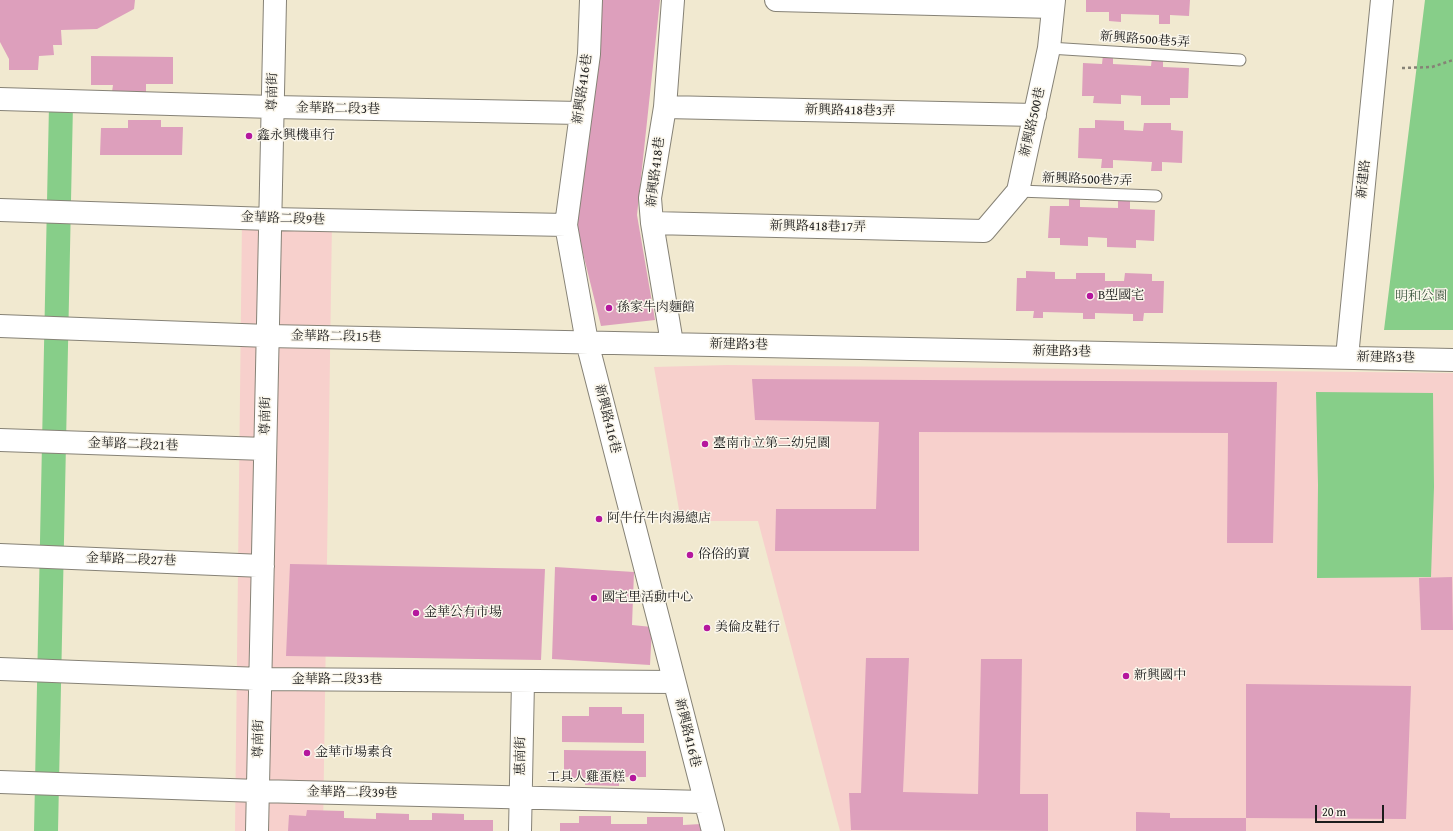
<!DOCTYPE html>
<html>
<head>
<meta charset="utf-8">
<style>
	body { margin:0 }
	#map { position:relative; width:1453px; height:831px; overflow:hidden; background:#f1e9d0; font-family:"Gentium Book Plus",serif }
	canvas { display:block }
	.scale { position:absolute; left:1315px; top:805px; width:69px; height:18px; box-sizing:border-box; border:2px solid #1c1c1c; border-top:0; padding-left:5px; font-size:12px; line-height:14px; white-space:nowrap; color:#1c1c1c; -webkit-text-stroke:3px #fbf7ec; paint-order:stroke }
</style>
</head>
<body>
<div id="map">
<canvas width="1453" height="831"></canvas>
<div class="scale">20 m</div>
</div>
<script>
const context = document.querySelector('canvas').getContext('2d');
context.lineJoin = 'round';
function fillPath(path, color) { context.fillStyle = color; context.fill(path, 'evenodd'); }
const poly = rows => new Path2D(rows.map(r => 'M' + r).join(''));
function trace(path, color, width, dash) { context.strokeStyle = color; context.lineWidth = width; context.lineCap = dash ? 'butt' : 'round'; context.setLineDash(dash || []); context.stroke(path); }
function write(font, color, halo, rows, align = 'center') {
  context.font = font + ' "Gentium Book Plus","Noto Serif TC",serif'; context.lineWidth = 3; context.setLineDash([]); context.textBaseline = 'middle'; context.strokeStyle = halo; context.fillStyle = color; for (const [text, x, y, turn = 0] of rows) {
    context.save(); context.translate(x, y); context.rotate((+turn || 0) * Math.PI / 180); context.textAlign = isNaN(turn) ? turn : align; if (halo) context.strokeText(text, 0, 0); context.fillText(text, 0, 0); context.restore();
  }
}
fillPath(poly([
	[242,220,332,221,323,831,235,831],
	[727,365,1453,373,1453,831,840,831,758,521,681,521,654,367]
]), '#f7d0cc');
fillPath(poly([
	[1425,0,1453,0,1453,330,1384,330],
	[73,104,58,831,34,831,49,105],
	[1316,392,1433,393,1434,487,1431,577,1317,578,1318,485]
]), '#87ce89');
fillPath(poly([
	[0,0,135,0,134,9,97,29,61,30,62,45,53,45,54,55,39,56,38,70,9,70,9,59,0,42],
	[601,0,660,0,637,215,655,320,601,326,575,221],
	[1086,0,1190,0,1189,16,1170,15,1170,24,1159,24,1159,15,1121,14,1121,22,1109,21,1109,12,1086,12],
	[1103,55,1113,56,1113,64,1151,66,1152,58,1163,58,1163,67,1189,68,1188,98,1170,98,1170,105,1141,105,1141,96,1121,95,1121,104,1093,103,1094,96,1082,96,1083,63,1102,64],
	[91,56,173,57,173,84,146,84,146,93,112,92,113,85,91,85],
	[128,120,161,120,161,127,183,127,182,155,100,155,101,128,128,128],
	[1095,120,1124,121,1124,130,1143,131,1144,123,1171,123,1171,130,1183,131,1182,163,1162,162,1162,171,1151,171,1152,162,1113,160,1113,168,1101,168,1102,159,1078,158,1079,128,1095,128],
	[1069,198,1080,198,1080,207,1118,208,1118,200,1130,200,1130,209,1155,210,1154,241,1136,240,1136,248,1107,247,1107,238,1088,237,1088,246,1060,245,1060,238,1048,238,1050,206,1069,206],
	[1026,271,1055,272,1055,279,1076,279,1076,273,1105,273,1105,281,1124,281,1125,273,1152,274,1152,281,1164,281,1163,313,1144,313,1143,321,1133,321,1133,314,1095,313,1095,319,1083,319,1083,313,1043,312,1043,318,1033,318,1034,311,1016,311,1017,278,1026,278],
	[752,379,1277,382,1273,543,1227,543,1228,433,919,432,919,551,775,551,776,509,876,509,879,422,755,420],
	[290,564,545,569,541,660,286,656],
	[555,567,634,572,632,625,652,627,650,665,552,659],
	[1452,577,1453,630,1421,630,1419,578],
	[866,658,909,658,903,792,978,794,981,659,1022,659,1020,794,1048,794,1048,831,851,830,849,793,861,793],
	[1246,684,1411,686,1406,819,1246,818],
	[589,707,622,707,622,714,644,714,644,743,562,742,562,716,589,716],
	[564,750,646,751,646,777,619,777,619,786,585,785,586,778,564,778],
	[307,810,344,811,344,818,376,819,376,813,409,814,409,820,432,820,432,813,464,814,464,820,493,820,493,831,288,831,289,815,306,816],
	[1136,812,1170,813,1170,818,1246,818,1246,831,1136,831],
	[579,816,611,816,611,824,647,824,647,817,683,817,683,825,701,824,701,831,560,831,560,823,579,823]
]), '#dd9fbc');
const lane = poly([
	[1049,48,1240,60],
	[1018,191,1156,196]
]);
const street = poly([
	[591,0,589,54,566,225,587,342,713,831],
	[776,0,1053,7],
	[0,99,273,107,580,113],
	[665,107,1035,115],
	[0,210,270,219,566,225],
	[652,223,984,231,1018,191,1049,48,1054,0],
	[0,326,268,336,1453,360],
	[672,343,652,223,650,198,665,107,673,0],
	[1347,357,1382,0],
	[0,440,265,449],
	[0,555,263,566],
	[0,669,261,679,674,682],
	[0,782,258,791,704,802],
	[257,831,275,0],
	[520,831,523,681]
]);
trace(lane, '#868276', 13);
trace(street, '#868276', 24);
trace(poly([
	[1402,68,1432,67,1453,60]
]), '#868276', 2.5, [3, 3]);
trace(lane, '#fff', 11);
trace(street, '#fff', 22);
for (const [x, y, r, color] of [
	[249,136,4,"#b5179e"],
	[1090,296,4,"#b5179e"],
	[609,308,4,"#b5179e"],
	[705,444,4,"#b5179e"],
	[599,519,4,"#b5179e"],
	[690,555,4,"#b5179e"],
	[594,598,4,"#b5179e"],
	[416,613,4,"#b5179e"],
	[707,628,4,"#b5179e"],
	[1126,676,4,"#b5179e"],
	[307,753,4,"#b5179e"],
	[633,778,4,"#b5179e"]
]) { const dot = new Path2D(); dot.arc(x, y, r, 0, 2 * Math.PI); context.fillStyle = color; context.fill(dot); trace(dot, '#fbf7ec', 1.5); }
write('13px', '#1c1c1c', '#fbf7ec', [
	["新興路500巷5弄",1145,40,4],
	["新興路416巷",583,89,-82],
	["尊南街",273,92,-89],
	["金華路二段3巷",338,109,1],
	["新興路418巷3弄",850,111,1],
	["新興路500巷",1033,122,-77],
	["新興路418巷",656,172,-83],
	["新建路",1364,179,-84],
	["新興路500巷7弄",1087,180,2],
	["金華路二段9巷",283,219,2],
	["新興路418巷17弄",818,227,1],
	["金華路二段15巷",336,337,1],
	["新建路3巷",739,345,1],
	["新建路3巷",1062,352,1],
	["新建路3巷",1386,358,1],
	["尊南街",266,416,-89],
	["新興路416巷",607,419,76],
	["金華路二段21巷",133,445,2],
	["金華路二段27巷",131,560,2],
	["金華路二段33巷",337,680],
	["新興路416巷",687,733,76],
	["尊南街",259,739,-89],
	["惠南街",521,756,-89],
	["金華路二段39巷",352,793,1]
]);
write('13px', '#1c1c1c', '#fbf7ec', [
	["鑫永興機車行",257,136],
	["B型國宅",1098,296],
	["孫家牛肉麵館",617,308],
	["臺南市立第二幼兒園",713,444],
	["阿牛仔牛肉湯總店",607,519],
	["俗俗的賣",698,555],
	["國宅里活動中心",602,598],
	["金華公有市場",424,613],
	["美倫皮鞋行",715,628],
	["新興國中",1134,676],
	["金華市場素食",315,753],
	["工具人雞蛋糕",625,778,"right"]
], 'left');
write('13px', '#415a42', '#fbf7ec', [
	["明和公園",1421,297]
]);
</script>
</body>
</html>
